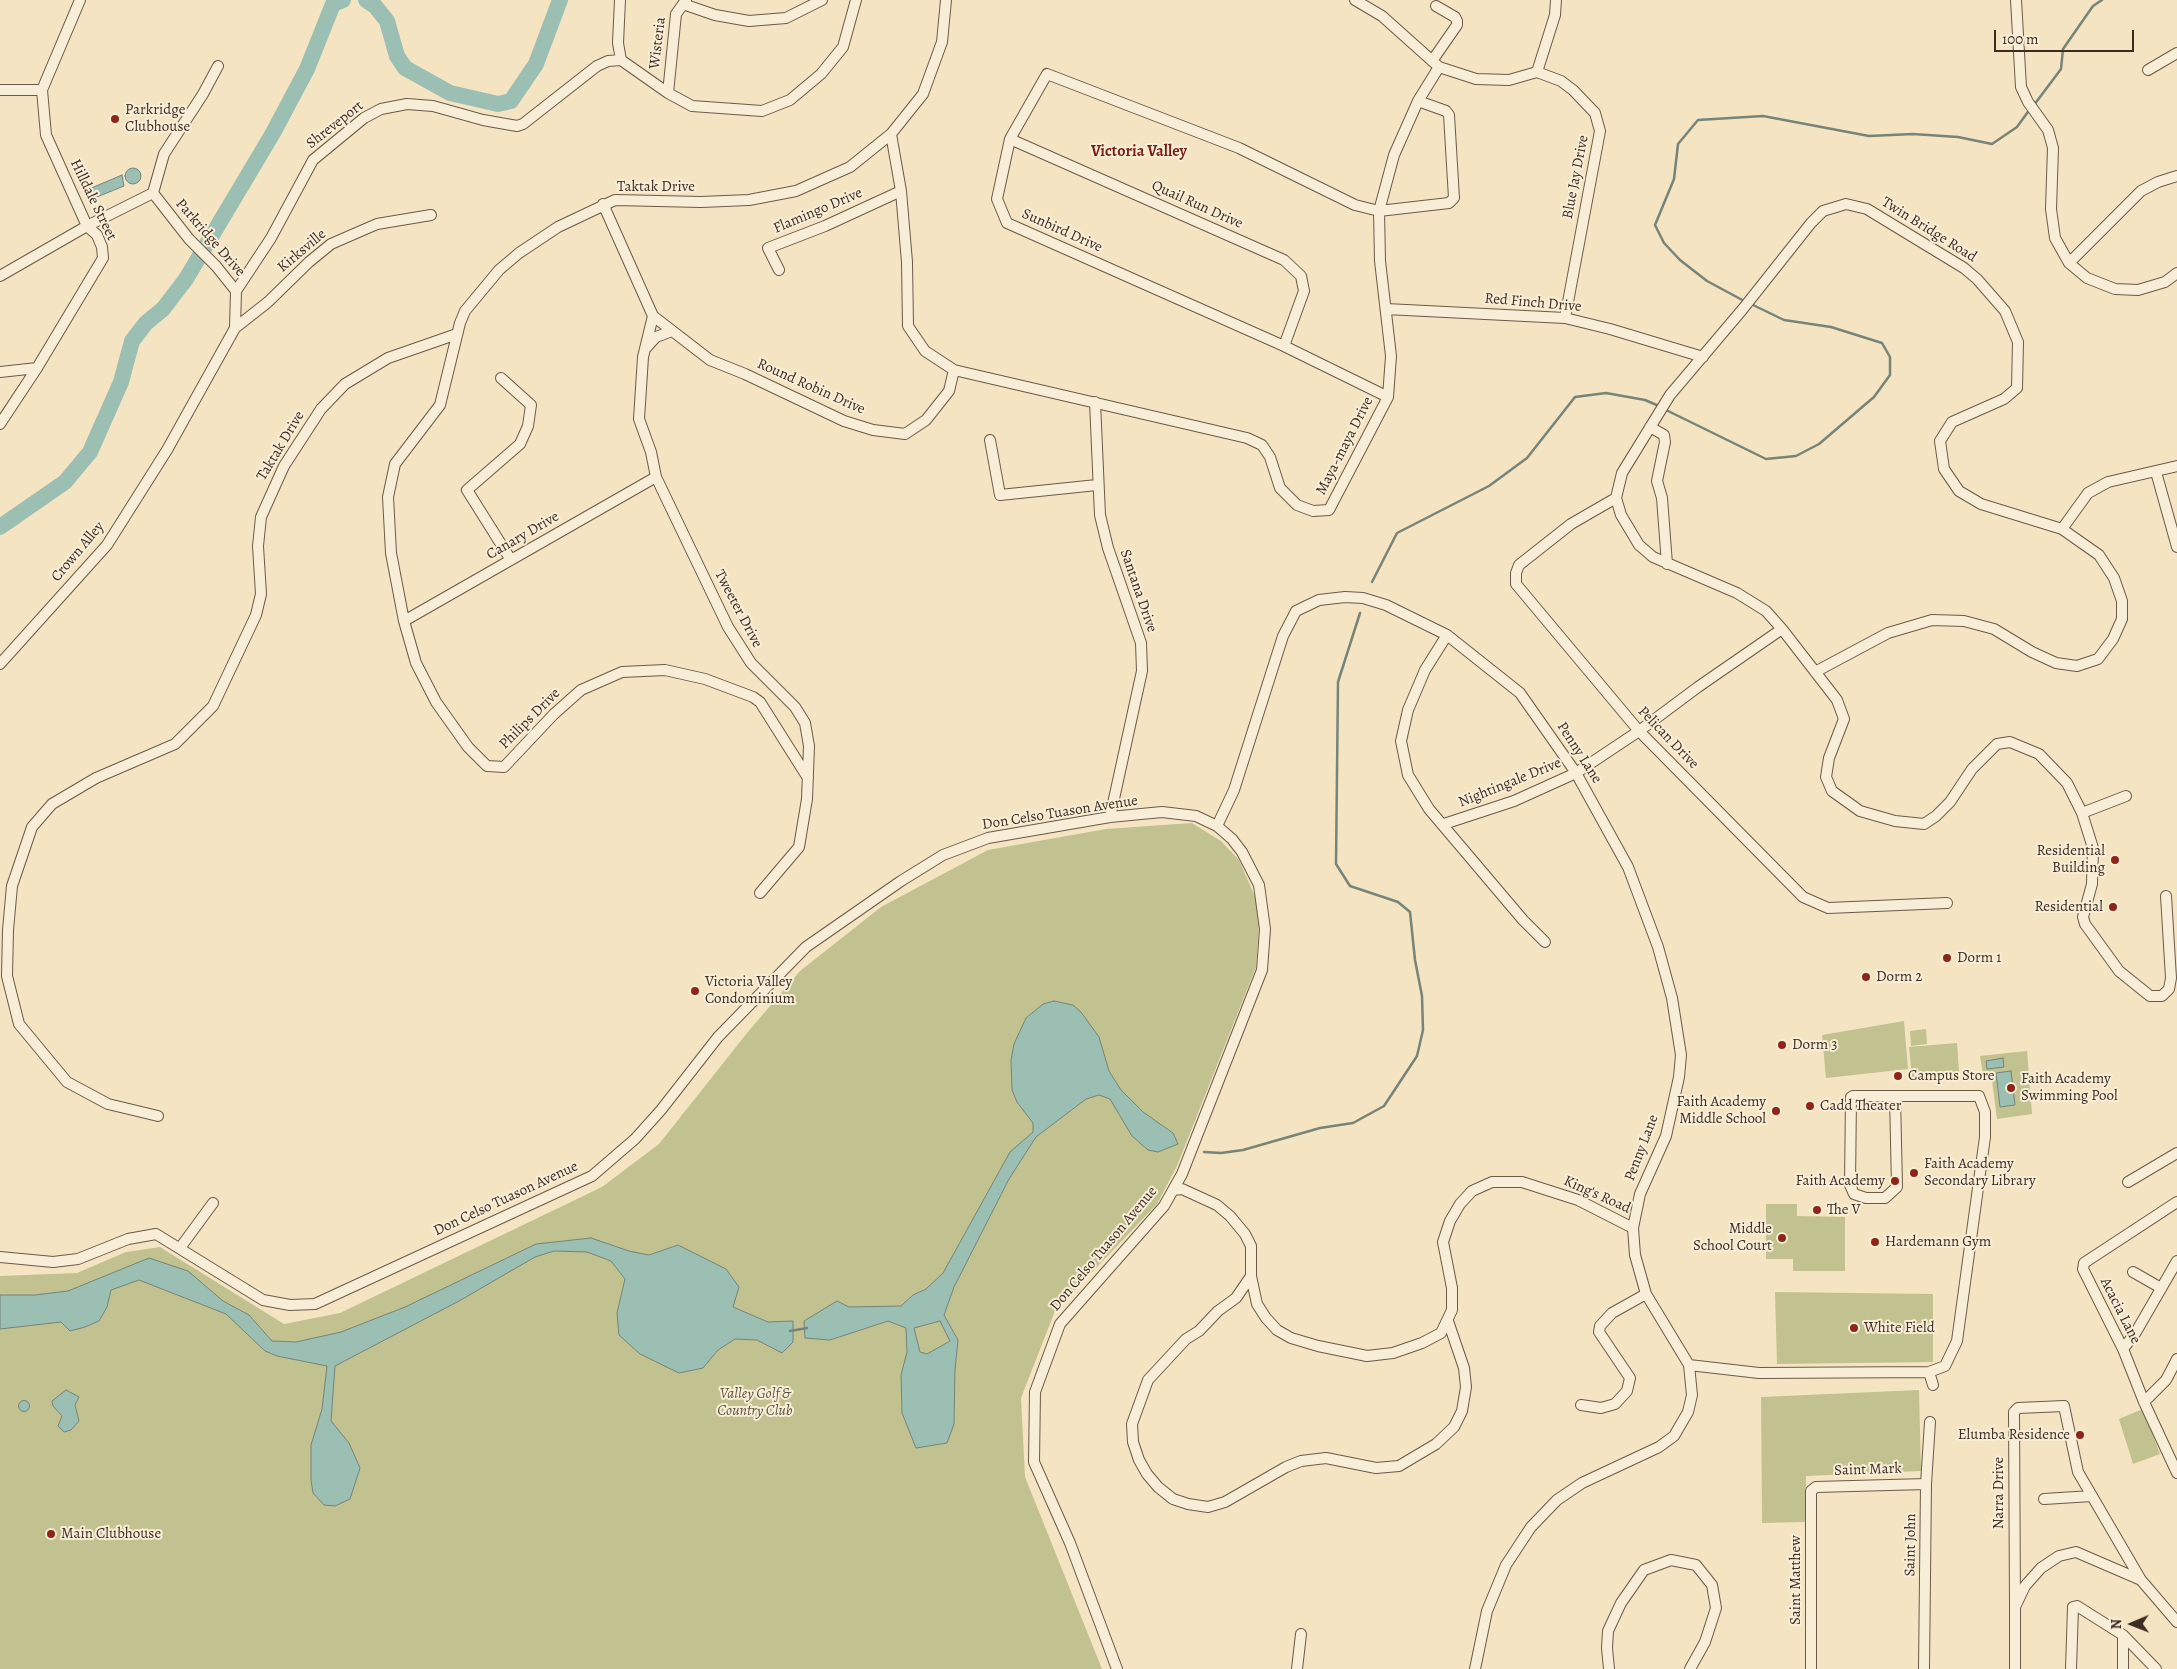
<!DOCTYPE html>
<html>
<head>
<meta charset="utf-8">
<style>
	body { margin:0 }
	#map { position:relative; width:2177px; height:1669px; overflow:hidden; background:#f5e4c1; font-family:Alegreya,serif }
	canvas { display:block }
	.north { position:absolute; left:2107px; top:1599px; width:50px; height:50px; -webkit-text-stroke:4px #f8edd7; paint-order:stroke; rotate:269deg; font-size:14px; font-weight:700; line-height:20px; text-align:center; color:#3d2c21 }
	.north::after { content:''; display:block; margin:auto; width:18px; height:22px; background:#3d2c21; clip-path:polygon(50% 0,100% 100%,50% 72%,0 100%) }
	.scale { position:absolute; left:1994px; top:30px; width:140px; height:22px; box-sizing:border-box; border:2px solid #3d2c21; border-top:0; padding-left:6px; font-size:15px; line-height:18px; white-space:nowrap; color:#3d2c21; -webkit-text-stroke:4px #f8edd7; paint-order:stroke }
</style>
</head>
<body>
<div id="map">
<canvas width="2177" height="1669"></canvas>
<div class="north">N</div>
<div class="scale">100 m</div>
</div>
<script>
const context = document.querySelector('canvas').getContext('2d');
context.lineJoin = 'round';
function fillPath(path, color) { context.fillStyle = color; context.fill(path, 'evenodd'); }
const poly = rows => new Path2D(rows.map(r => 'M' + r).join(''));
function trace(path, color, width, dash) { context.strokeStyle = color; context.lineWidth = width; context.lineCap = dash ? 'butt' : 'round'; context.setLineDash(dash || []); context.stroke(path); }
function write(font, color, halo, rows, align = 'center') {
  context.font = font + ' Alegreya,serif'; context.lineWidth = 4; context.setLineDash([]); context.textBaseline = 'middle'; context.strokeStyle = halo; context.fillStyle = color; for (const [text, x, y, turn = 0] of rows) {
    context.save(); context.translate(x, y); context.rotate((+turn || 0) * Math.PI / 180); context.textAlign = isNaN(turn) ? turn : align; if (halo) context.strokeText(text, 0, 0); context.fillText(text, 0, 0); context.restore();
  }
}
fillPath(poly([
	[1192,823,1221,841,1239,860,1260,908,1256,967,1177,1166,1157,1204,1055,1311,1021,1398,1025,1477,1102,1669,0,1669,0,1276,77,1273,126,1252,160,1247,284,1324,340,1313,602,1187,659,1144,747,1033,800,971,881,907,988,850,1106,829],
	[1904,1021,1908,1069,1826,1078,1822,1035],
	[1926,1029,1927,1044,1911,1046,1910,1031],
	[1957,1043,1959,1072,1912,1077,1909,1047],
	[2027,1051,2032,1114,1997,1119,1991,1073,1983,1074,1980,1056],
	[1766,1204,1797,1204,1797,1216,1845,1217,1845,1271,1793,1271,1793,1259,1766,1259],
	[1775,1292,1933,1294,1933,1362,1777,1364],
	[1919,1390,1921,1471,1806,1476,1805,1522,1762,1523,1761,1397],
	[2143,1409,2160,1454,2133,1464,2119,1419]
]), '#c1c28f');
const water = poly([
	'125 176a8 8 0 1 1 16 0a8 8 0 1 1-16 0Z',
	[122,175,124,186,92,199,89,189,122,175],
	[1054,1001,1073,1005,1081,1012,1099,1037,1109,1071,1121,1090,1143,1112,1173,1133,1178,1144,1158,1152,1148,1150,1132,1136,1110,1099,1099,1095,1086,1099,1036,1137,1009,1179,954,1287,944,1315,958,1340,955,1370,954,1424,947,1443,916,1448,902,1413,901,1375,907,1352,906,1328,888,1321,830,1340,805,1338,804,1321,837,1301,849,1307,901,1306,913,1295,926,1289,943,1273,1010,1152,1033,1132,1033,1123,1017,1102,1012,1090,1011,1060,1014,1044,1026,1018,1043,1004,1054,1001],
	[940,1321,950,1341,927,1354,920,1352,914,1328,940,1321],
	[2003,1058,2004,1067,1987,1069,1986,1061,2003,1058],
	[2011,1071,2015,1105,2000,1107,1996,1073,2011,1071],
	[591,1238,629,1251,649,1255,678,1245,726,1269,739,1287,733,1307,768,1322,793,1321,793,1342,782,1353,757,1340,735,1339,718,1350,703,1368,679,1373,640,1354,619,1335,617,1313,625,1279,611,1261,587,1252,554,1251,535,1257,459,1301,335,1366,331,1421,349,1443,360,1468,350,1499,335,1506,324,1505,313,1493,311,1480,311,1445,322,1409,327,1366,277,1356,265,1351,226,1314,139,1280,111,1290,107,1307,99,1321,85,1327,70,1331,61,1322,0,1329,0,1295,35,1295,68,1291,149,1258,188,1271,223,1301,249,1315,272,1341,296,1342,341,1332,405,1307,536,1244,591,1238],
	[66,1390,79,1397,75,1405,79,1421,71,1430,64,1432,58,1426,62,1416,53,1406,52,1401,66,1390],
	'18.5 1406a5.5 5.5 0 1 1 11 0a5.5 5.5 0 1 1-11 0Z'
]);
fillPath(water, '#9cbfb3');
trace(water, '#768479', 1);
trace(poly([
	[2034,105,2061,69,2063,49,2093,6,2102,0],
	[1746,302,1707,281,1680,260,1664,243,1655,225,1674,179,1678,144,1698,120,1763,116,1869,136,1913,134,1958,137,1992,144,2017,127,2030,109],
	[1664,409,1766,459,1796,456,1819,444,1874,397,1890,375,1890,357,1882,343,1831,327,1784,320,1751,304],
	[1372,582,1397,533,1489,486,1527,458,1575,397,1606,393,1645,400,1659,406],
	[1204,1152,1221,1153,1243,1150,1320,1128,1353,1123,1384,1106,1417,1056,1423,1030,1422,996,1415,960,1410,912,1398,902,1350,886,1336,864,1338,682,1360,613],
	[790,1331,807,1328]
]), '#768479', 2.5);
trace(poly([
	[366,0,375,6,387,21,397,56,405,68,450,93,498,104,511,101,536,64,560,0],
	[0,527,65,482,90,452,121,382,132,341,146,323,163,309,186,279,273,133,307,69,333,4,343,0]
]), '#9cbfb3', 16);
const minor = poly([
	[620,0,618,43,621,60],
	[1355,0,1382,16,1439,67],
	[2016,0,2021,87,2028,102,2048,130,2053,148,2051,209,2055,238,2069,263,2087,278,2115,289,2138,290,2165,282,2177,273],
	[683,4,715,15,749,21,786,18,822,0],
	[621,60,668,93,692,106,762,111,790,100,821,74,843,47,856,0],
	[1432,61,1457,25,1457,21,1455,17,1436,6],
	[1439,67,1476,79,1509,80,1537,72],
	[2148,70,2177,53],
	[1537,72,1561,81,1573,90,1595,113,1600,131,1565,318],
	[1537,72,1555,15,1556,0],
	[0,90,42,90],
	[668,93,676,14,686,0],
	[891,134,901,191,907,262,908,326,925,351,954,370,1247,438,1262,445,1270,457,1280,488,1297,505,1313,511,1329,510,1388,397,1391,356,1380,261,1379,211,1394,155,1418,101,1439,67],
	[1010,139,1284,260,1301,276,1304,291,1284,346],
	[153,193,164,154,203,94,218,66],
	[603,204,653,316,710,360,745,374,844,421,873,430,905,434,926,420,949,391,954,370],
	[2069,263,2141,191,2158,182,2177,176],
	[779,270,768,248,825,226,901,191],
	[0,276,87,226,153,193],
	[236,291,271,238,313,160,364,118,381,109,407,104,433,106,483,120,517,126,523,124,597,66,608,61,621,60],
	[1386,309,1565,318,1610,329,1703,357],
	[653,316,643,357,639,419,651,452,656,477,728,627,751,663,795,707,805,723,809,746,807,799,799,847,760,893],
	[235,328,268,302,309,262,331,244,377,224,431,215],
	[646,348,656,337,672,331],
	[0,372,37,368],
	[501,378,531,405,528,426,520,444,467,490,511,560],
	[1388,397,1284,346,1007,223,997,199,1010,139,1047,74,1239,148,1355,205,1379,211,1449,203,1454,198,1449,115,1446,111,1418,101],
	[1095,402,1100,515,1108,548,1141,643,1142,671,1110,817],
	[0,424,37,368,103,258,102,247,97,235,87,226,46,135,42,90,80,0],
	[1650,427,1664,435,1665,442,1657,481,1662,498,1667,564],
	[990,440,1000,495,1097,485],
	[2156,472,2177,547],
	[1616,498,1571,524,1519,565,1516,573,1516,584,1639,731,1803,897,1828,908,1947,903],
	[2062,529,2088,493,2108,482,2177,466],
	[404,621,656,477],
	[1447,635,1425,670,1408,710,1401,741,1408,775,1429,809,1523,920,1545,942],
	[0,664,107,545,167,450,235,328,236,291,216,266,189,239,153,193],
	[1815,672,1888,633,1932,620,1964,621,1994,629,2032,652,2056,663,2077,666,2098,659,2113,639,2122,619,2122,601,2114,578,2099,555,2062,529,1981,504,1959,491,1944,469,1940,441,1952,422,2004,399,2017,388,2018,342,2005,311,1977,279,1964,268,1867,209,1846,204,1823,211,1811,223,1742,310,1670,395,1622,473,1616,498,1621,515,1639,545,1653,557,1737,593,1766,611,1782,629,1837,700,1844,719,1829,758,1826,777,1832,791,1860,811,1895,821,1924,824,1936,816,1950,802,1972,769,1997,744,2010,742,2039,754,2067,783,2082,813,2093,848,2092,884,2083,917,2085,924,2119,971,2150,996,2162,996,2169,989,2171,978,2166,896],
	[808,778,760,702,753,697,705,679,665,670,622,672,581,690,554,714,504,767,487,766,468,747,436,702,416,663,404,621,391,553,388,497,395,464,440,405,460,323,465,311,499,270,519,253,558,227,615,200,701,202,749,200,796,191,850,167,891,134,923,94,942,42,946,0],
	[2082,813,2126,796],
	[1444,824,1514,801,1576,773,1639,731,1698,687,1782,629],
	[1217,826,1234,790,1283,636,1296,611,1319,600,1345,597,1363,598,1386,605,1447,635,1520,693,1576,773,1628,867,1658,947,1672,998,1681,1055,1679,1077,1666,1136,1640,1194,1633,1228,1635,1255,1646,1294,1689,1365,1692,1395,1688,1412,1674,1436,1659,1447,1582,1483,1557,1500,1531,1527,1506,1565,1487,1611,1475,1669],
	[158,1116,108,1104,67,1082,19,1024,7,976,8,930,12,886,32,827,52,804,96,778,175,744,213,706,256,615,261,594,258,546,261,517,284,466,321,409,345,384,388,358,457,334],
	[2128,1182,2177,1153],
	[1173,1190,1182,1189,1217,1205,1230,1216,1245,1234,1251,1246,1251,1276,1257,1304,1266,1318,1277,1330,1291,1338,1318,1346,1367,1356,1393,1353,1422,1343,1441,1333,1452,1310,1452,1288,1443,1242,1450,1221,1460,1204,1472,1191,1492,1182,1522,1182,1578,1200,1633,1228],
	[2177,1202,2090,1259,2084,1263,2083,1269,2123,1349,2144,1402,2177,1473],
	[180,1248,213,1203],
	[0,1257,53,1262,78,1259,128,1239,156,1234,263,1300,290,1305,315,1304,592,1176,635,1139,661,1110,718,1037,806,947,901,881,943,855,988,838,1110,817,1162,812,1196,816,1217,826,1232,839,1242,852,1259,885,1265,929,1262,970,1182,1174,1164,1206,1060,1324,1035,1392,1034,1462,1070,1543,1117,1669],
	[2133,1272,2161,1288],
	[1251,1276,1236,1298,1218,1311,1199,1331,1186,1339,1148,1380,1132,1424,1133,1442,1139,1460,1147,1474,1158,1487,1173,1499,1188,1504,1208,1507,1225,1502,1286,1467,1301,1461,1326,1458,1376,1468,1399,1466,1436,1444,1454,1427,1462,1411,1466,1387,1464,1368,1448,1321],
	[2123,1349,2136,1332,2177,1261],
	[1689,1365,1759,1373,1929,1372,1945,1366,1957,1341,1985,1137,1985,1112,1979,1096,1853,1096,1851,1097,1850,1185,1854,1194,1866,1198,1885,1198,1897,1187,1895,1096],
	[1929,1372,1933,1385],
	[2144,1402,2166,1380,2177,1359],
	[1581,1405,1601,1408,1615,1404,1627,1391,1630,1378,1599,1332,1600,1326,1612,1313,1646,1294],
	[2044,1499,2092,1496],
	[2015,1607,2014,1412,2018,1408,2064,1406,2078,1472,2141,1580,2177,1622],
	[1297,1669,1301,1634],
	[1609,1669,1607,1648,1608,1631,1621,1603,1644,1570,1671,1560,1696,1565,1712,1585,1716,1608,1705,1642,1690,1669],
	[1811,1669,1811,1491,1816,1487,1926,1484],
	[1924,1669,1926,1484,1930,1422],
	[2015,1669,2015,1607,2025,1586,2041,1568,2059,1556,2076,1552,2141,1580],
	[2071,1669,2073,1607,2077,1606,2123,1635],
	[2123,1669,2123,1635,2156,1669]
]);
trace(minor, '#6b5a49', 12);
trace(minor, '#f8edd7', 10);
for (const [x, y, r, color] of [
	[115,119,5,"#8f2418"],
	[2115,860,5,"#8f2418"],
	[2113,907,5,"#8f2418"],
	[1947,958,5,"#8f2418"],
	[1866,977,5,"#8f2418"],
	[695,991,5,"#8f2418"],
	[1782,1045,5,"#8f2418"],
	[1898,1076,5,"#8f2418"],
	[2011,1088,5,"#8f2418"],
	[1810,1106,5,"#8f2418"],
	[1776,1111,5,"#8f2418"],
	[1914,1173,5,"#8f2418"],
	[1895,1181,5,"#8f2418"],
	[1817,1210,5,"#8f2418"],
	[1782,1238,5,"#8f2418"],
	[1875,1242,5,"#8f2418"],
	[1854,1328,5,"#8f2418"],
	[2080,1435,5,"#8f2418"],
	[51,1534,5,"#8f2418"]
]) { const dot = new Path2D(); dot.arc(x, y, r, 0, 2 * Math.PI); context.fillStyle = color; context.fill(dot); trace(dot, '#f8edd7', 2); }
write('15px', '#3d2c21', '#f8edd7', [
	["Wisteria",658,43,-83],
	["Shreveport",335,125,-38],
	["Blue Jay Drive",1576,177,-79],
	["Taktak Drive",656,187],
	["Hilldale Street",93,200,64],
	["Quail Run Drive",1197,205,24],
	["Flamingo Drive",818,211,-23],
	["Twin Bridge Road",1929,230,32],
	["Sunbird Drive",1062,231,24],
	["Parkridge Drive",210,238,49],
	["Kirksville",302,251,-40],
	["Red Finch Drive",1533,303,5],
	["Round Robin Drive",811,387,24],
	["Taktak Drive",281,446,-59],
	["Maya-maya Drive",1345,446,-63],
	["Canary Drive",523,536,-30],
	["Crown Alley",78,552,-50],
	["Santana Drive",1138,591,71],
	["Tweeter Drive",738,609,62],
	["Philips Drive",530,719,-45],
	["Pelican Drive",1668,738,46],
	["Penny Lane",1579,753,57],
	["Nightingale Drive",1510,783,-22],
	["Don Celso Tuason Avenue",1060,813,-9],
	["Penny Lane",1642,1148,-69],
	["King's Road",1597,1195,24],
	["Don Celso Tuason Avenue",506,1199,-25],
	["Don Celso Tuason Avenue",1104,1249,-50],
	["Acacia Lane",2120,1311,63],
	["Saint Mark",1868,1470,-2],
	["Narra Drive",1999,1493,-90],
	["Saint John",1911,1545,-89],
	["Saint Matthew",1796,1580,-90]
]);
write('15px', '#3d2c21', '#f8edd7', [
	["Parkridge",125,110],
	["Clubhouse",125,127],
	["Residential",2105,851,"right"],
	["Building",2105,868,"right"],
	["Residential",2103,907,"right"],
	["Dorm 1",1957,958],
	["Dorm 2",1876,977],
	["Victoria Valley",705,982],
	["Condominium",705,999],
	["Dorm 3",1792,1045],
	["Campus Store",1908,1076],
	["Faith Academy",2021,1079],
	["Swimming Pool",2021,1096],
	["Faith Academy",1766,1102,"right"],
	["Middle School",1766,1119,"right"],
	["Cadd Theater",1820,1106],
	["Faith Academy",1924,1164],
	["Secondary Library",1924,1181],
	["Faith Academy",1885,1181,"right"],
	["The V",1827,1210],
	["Middle",1772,1229,"right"],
	["School Court",1772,1246,"right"],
	["Hardemann Gym",1885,1242],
	["White Field",1864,1328],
	["Elumba Residence",2070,1435,"right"],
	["Main Clubhouse",61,1534]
], 'left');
write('italic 15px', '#5e523c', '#f8edd7', [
	["Valley Golf &",755,1394],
	["Country Club",755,1411]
]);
write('bold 16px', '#7a1f14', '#f8edd7', [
	["Victoria Valley",1139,152]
]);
</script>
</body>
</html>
